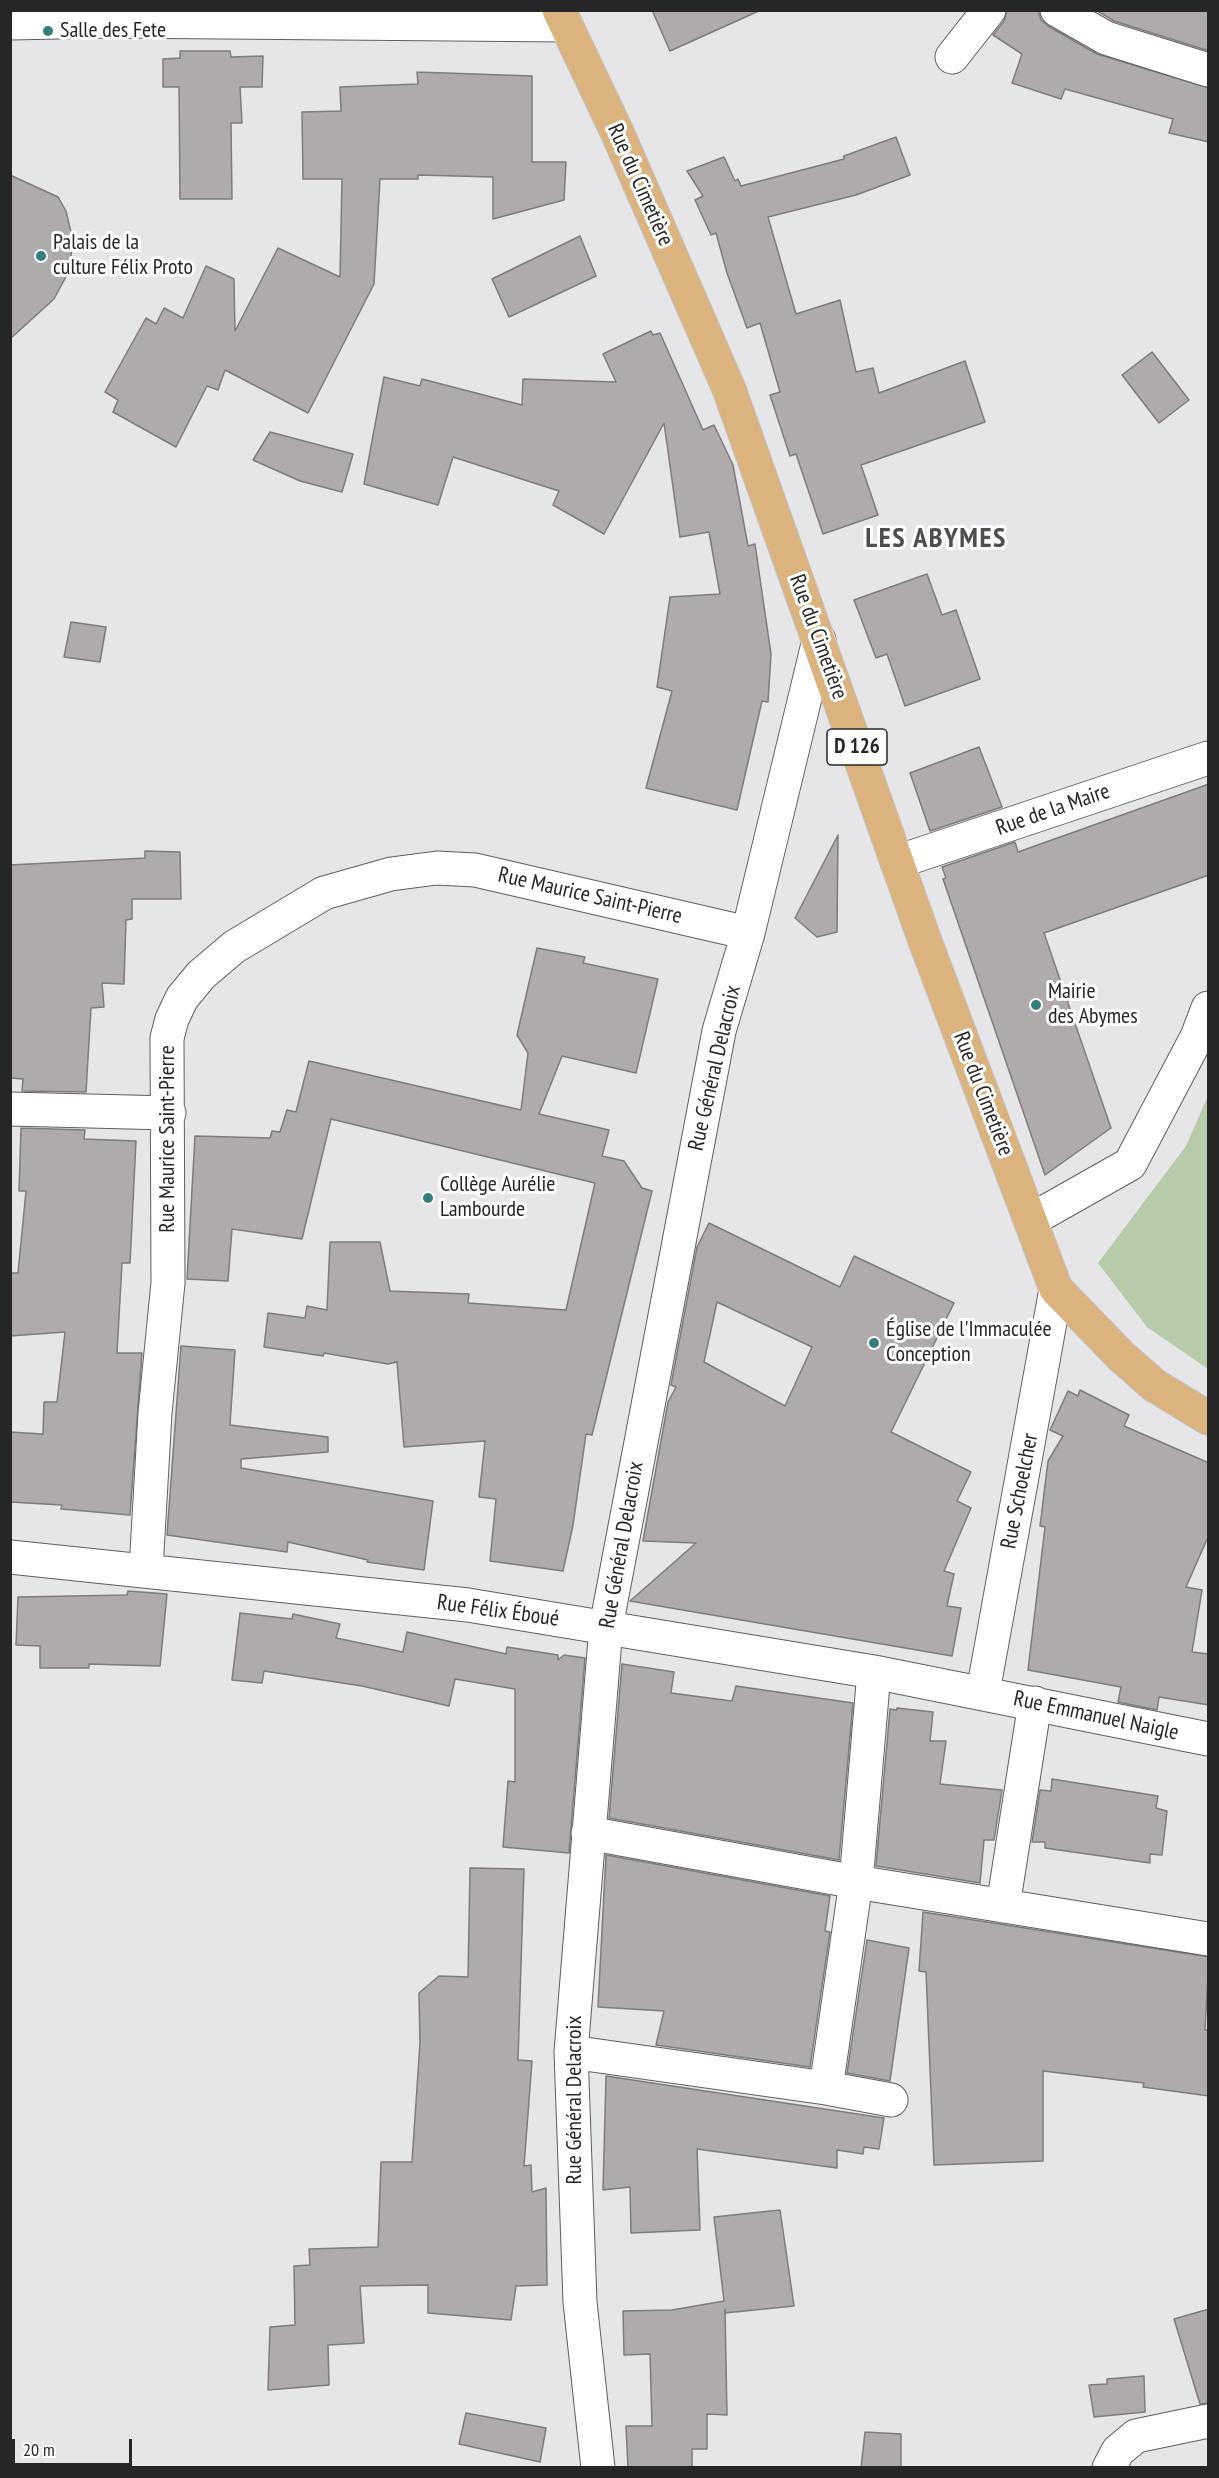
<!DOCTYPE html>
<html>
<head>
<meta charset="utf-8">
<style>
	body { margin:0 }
	#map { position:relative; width:1219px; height:2478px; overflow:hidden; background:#e6e6e9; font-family:"PT Sans Narrow",sans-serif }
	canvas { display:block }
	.frame { position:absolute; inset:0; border:12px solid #262627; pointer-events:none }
	.scale { position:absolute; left:12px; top:2439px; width:120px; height:27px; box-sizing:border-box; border:3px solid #262627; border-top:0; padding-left:8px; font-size:18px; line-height:21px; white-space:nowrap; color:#262627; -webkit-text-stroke:4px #fff; paint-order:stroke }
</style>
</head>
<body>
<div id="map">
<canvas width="1219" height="2478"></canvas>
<div class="frame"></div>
<div class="scale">20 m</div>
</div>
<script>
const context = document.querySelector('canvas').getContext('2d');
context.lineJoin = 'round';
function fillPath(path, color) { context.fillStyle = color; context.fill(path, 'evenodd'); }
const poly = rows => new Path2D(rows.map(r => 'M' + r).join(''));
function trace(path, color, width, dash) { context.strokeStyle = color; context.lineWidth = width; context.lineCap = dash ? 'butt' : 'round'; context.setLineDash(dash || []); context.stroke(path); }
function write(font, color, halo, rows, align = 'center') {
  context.font = font + ' "PT Sans Narrow",sans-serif'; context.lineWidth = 6; context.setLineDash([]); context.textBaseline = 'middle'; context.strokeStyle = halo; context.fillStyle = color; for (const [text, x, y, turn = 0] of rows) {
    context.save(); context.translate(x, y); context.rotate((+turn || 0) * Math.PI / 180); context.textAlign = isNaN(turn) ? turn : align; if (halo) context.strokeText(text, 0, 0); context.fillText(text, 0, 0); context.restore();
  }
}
fillPath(poly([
	[1208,1096,1208,1369,1147,1327,1098,1263,1186,1146]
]), '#b7cbaa');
const building = poly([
	[652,10,761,10,670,51,652,10],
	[1007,10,1038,10,1041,20,1048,26,1097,54,1209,88,1209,142,1169,133,1173,119,1065,89,1061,99,1012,83,1022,54,993,35,1004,21,1007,10],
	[1096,10,1209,10,1209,51,1114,21,1096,10],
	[180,51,230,51,231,57,263,56,262,87,240,87,242,123,231,123,232,199,180,199,179,87,163,87,163,59,180,58,180,51],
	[417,72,532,76,532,162,566,162,564,200,493,219,493,177,418,175,418,179,380,179,374,284,308,413,225,370,218,390,207,386,176,447,113,412,118,400,105,392,146,318,156,324,164,308,183,318,206,266,234,279,235,331,278,248,340,277,342,179,303,179,302,112,341,111,340,87,418,84,417,72],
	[896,137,910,175,856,195,768,217,796,314,840,300,856,372,873,368,879,393,965,361,985,422,861,465,878,515,823,534,796,454,790,456,770,395,780,392,760,323,747,328,727,273,716,233,711,235,695,200,703,196,687,171,724,157,735,181,738,179,741,186,844,159,844,156,896,137],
	[10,175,58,197,66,211,73,241,69,271,54,299,10,339,10,175],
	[580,236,596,276,509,317,492,279,580,236],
	[651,331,653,335,660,333,703,430,714,425,733,465,748,546,755,544,771,654,768,702,762,701,737,810,646,788,672,691,657,687,670,597,720,594,709,532,680,537,664,423,604,534,553,505,559,491,453,457,438,505,364,484,384,377,420,386,422,379,522,405,523,379,616,382,603,354,651,331],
	[1152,352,1189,400,1159,423,1122,375,1152,352],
	[270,432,353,454,342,492,300,481,253,460,270,432],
	[927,574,942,615,956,610,980,679,905,706,887,654,876,658,854,600,927,574],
	[71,622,106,627,100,662,64,657,71,622],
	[979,747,1002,807,930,831,910,773,979,747],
	[1209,784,1209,875,1044,933,1111,1128,1045,1175,943,879,946,878,942,867,1015,842,1018,852,1209,784],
	[838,835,837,932,817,937,795,918,838,835],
	[145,851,180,852,181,899,132,899,132,919,126,920,124,984,102,983,104,1007,91,1008,86,1092,22,1091,23,1079,10,1078,10,865,145,858,145,851],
	[537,948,585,957,583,963,658,979,636,1073,562,1056,539,1114,609,1130,602,1156,624,1161,642,1188,652,1191,592,1435,586,1434,573,1525,563,1571,490,1561,496,1499,479,1497,485,1441,404,1447,397,1362,388,1364,324,1353,323,1356,264,1347,268,1313,305,1318,307,1306,327,1310,330,1242,380,1242,390,1291,469,1294,468,1303,566,1310,595,1183,331,1119,302,1239,232,1229,228,1281,187,1279,195,1136,270,1138,272,1131,280,1132,287,1110,296,1112,309,1061,521,1110,528,1053,517,1035,537,948],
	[21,1128,85,1130,84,1139,136,1141,130,1263,122,1263,117,1353,142,1353,130,1515,61,1509,62,1505,10,1502,10,1432,43,1434,44,1402,57,1402,65,1332,10,1336,10,1273,18,1273,26,1191,19,1191,21,1128],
	[709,1223,840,1287,854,1256,954,1303,891,1432,971,1472,957,1501,971,1508,944,1571,954,1574,947,1606,961,1608,952,1656,630,1601,696,1543,643,1541,668,1402,676,1387,671,1385,697,1247,709,1223],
	[717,1302,812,1347,785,1406,704,1362,717,1302],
	[181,1346,235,1350,230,1425,328,1437,328,1452,241,1459,241,1468,433,1501,424,1570,367,1562,368,1560,288,1542,287,1552,167,1535,181,1346],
	[1080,1390,1129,1415,1124,1426,1209,1463,1209,1535,1186,1587,1202,1590,1192,1652,1209,1654,1209,1705,1159,1697,1157,1710,1118,1702,1121,1687,1028,1670,1045,1527,1040,1526,1048,1461,1063,1436,1050,1430,1068,1391,1078,1396,1080,1390],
	[128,1591,167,1594,160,1666,89,1664,89,1668,40,1668,40,1646,16,1645,18,1597,127,1595,128,1591],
	[240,1613,292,1619,293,1614,340,1624,336,1638,403,1652,407,1632,506,1654,507,1647,558,1655,558,1660,564,1655,585,1658,569,1853,503,1847,508,1781,515,1782,515,1689,455,1679,449,1706,362,1686,264,1671,262,1683,232,1680,240,1613],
	[622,1664,674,1672,671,1693,732,1701,736,1686,853,1703,839,1860,609,1818,622,1664],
	[897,1708,933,1712,930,1741,946,1741,940,1784,1002,1790,994,1840,984,1840,980,1883,876,1866,890,1709,897,1710,897,1708],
	[1052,1779,1158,1796,1156,1808,1167,1811,1162,1855,1150,1854,1150,1863,1045,1848,1045,1842,1032,1842,1040,1790,1051,1791,1052,1779],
	[606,1855,830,1896,825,1931,830,1932,810,2067,656,2045,664,2011,598,2007,606,1855],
	[470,1868,524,1869,518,2060,532,2061,524,2166,531,2165,532,2192,546,2188,547,2285,516,2286,511,2320,428,2313,428,2285,360,2286,364,2343,328,2345,329,2385,268,2390,270,2327,295,2325,294,2266,310,2265,309,2249,378,2247,381,2162,412,2162,420,2043,419,1993,439,1976,468,1977,470,1868],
	[923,1912,1209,1957,1205,2030,1209,2030,1209,2096,1143,2087,1144,2083,1043,2071,1043,2161,934,2165,926,1972,919,1971,923,1912],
	[867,1940,909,1948,890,2081,847,2073,867,1940],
	[606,2076,884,2118,879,2149,864,2147,863,2154,837,2150,837,2168,697,2149,700,2230,631,2233,630,2187,603,2190,606,2076],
	[780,2210,794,2306,725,2313,725,2309,727,2415,707,2414,707,2449,692,2449,692,2468,628,2468,626,2426,652,2426,650,2354,624,2355,623,2311,672,2310,724,2301,714,2217,780,2210],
	[1209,2309,1209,2403,1200,2404,1174,2319,1209,2309],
	[1144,2376,1145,2412,1094,2417,1089,2385,1107,2384,1107,2379,1144,2376],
	[466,2413,546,2428,540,2462,459,2444,466,2413],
	[865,2432,901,2434,901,2468,861,2468,865,2432]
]);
fillPath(building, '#afabac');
trace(building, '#7f7b7d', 1.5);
const minor = poly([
	[1057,10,1106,38,1208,70],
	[10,23,109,21,566,25],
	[952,57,989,10],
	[897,862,1208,758],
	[10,1109,169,1113],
	[1031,1220,1130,1164,1197,1037,1208,1008],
	[10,1557,468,1605,874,1672,1208,1739],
	[146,1570,155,1413,168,1283,167,1038,172,1019,182,998,201,975,234,947,324,893,391,874,437,868,475,870,748,933],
	[983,1692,1056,1289],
	[588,1833,856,1882,1208,1939],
	[1003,1906,1035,1703],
	[571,2052,826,2088,891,2100],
	[826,2088,856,1882,874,1672],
	[598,2468,580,2302,571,2052,606,1627,719,1031,748,933,819,640],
	[1109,2468,1118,2451,1136,2436,1208,2421]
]);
const major = poly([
	[559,10,617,132,729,389,925,941,1056,1289,1121,1356,1154,1385,1208,1418]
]);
trace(minor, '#5f5f62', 35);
trace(major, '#c2c2c3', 35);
trace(minor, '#fff', 33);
trace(major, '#dbb37f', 33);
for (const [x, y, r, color] of [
	[48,31,6,"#347d7b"],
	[41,256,6,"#347d7b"],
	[1036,1005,6,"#347d7b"],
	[428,1198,6,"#347d7b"],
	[874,1343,6,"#347d7b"]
]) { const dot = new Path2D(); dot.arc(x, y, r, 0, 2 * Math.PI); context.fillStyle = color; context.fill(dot); trace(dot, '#fff', 2); }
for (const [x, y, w] of [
	[857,747,60]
]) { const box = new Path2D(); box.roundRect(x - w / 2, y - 18, w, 36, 4.5); context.fillStyle = '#fff'; context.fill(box); trace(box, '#262627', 1.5); }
write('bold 21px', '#262627', null, [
	["D 126",857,747]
]);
write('22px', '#262627', '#fff', [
	["Salle des Fete",60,31],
	["Palais de la",53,243],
	["culture Félix Proto",53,268],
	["Mairie",1048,992],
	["des Abymes",1048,1017],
	["Collège Aurélie",440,1185],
	["Lambourde",440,1210],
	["Église de l'Immaculée",886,1330],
	["Conception",886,1355]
], 'left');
write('22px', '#262627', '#fff', [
	["Rue du Cimetière",640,185,66],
	["Rue du Cimetière",818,637,70],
	["Rue de la Maire",1053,810,-19],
	["Rue Maurice Saint-Pierre",590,896,13],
	["Rue Général Delacroix",715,1068,-77],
	["Rue du Cimetière",983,1094,69],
	["Rue Maurice Saint-Pierre",168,1139,-90],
	["Rue Schoelcher",1020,1491,-79],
	["Rue Général Delacroix",622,1545,-80],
	["Rue Félix Éboué",498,1611,8],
	["Rue Emmanuel Naigle",1096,1716,12],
	["Rue Général Delacroix",575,2100,-90]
]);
context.letterSpacing = '1.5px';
write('bold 28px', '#4e4e51', '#fff', [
	["LES ABYMES",936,539]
]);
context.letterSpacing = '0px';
</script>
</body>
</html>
